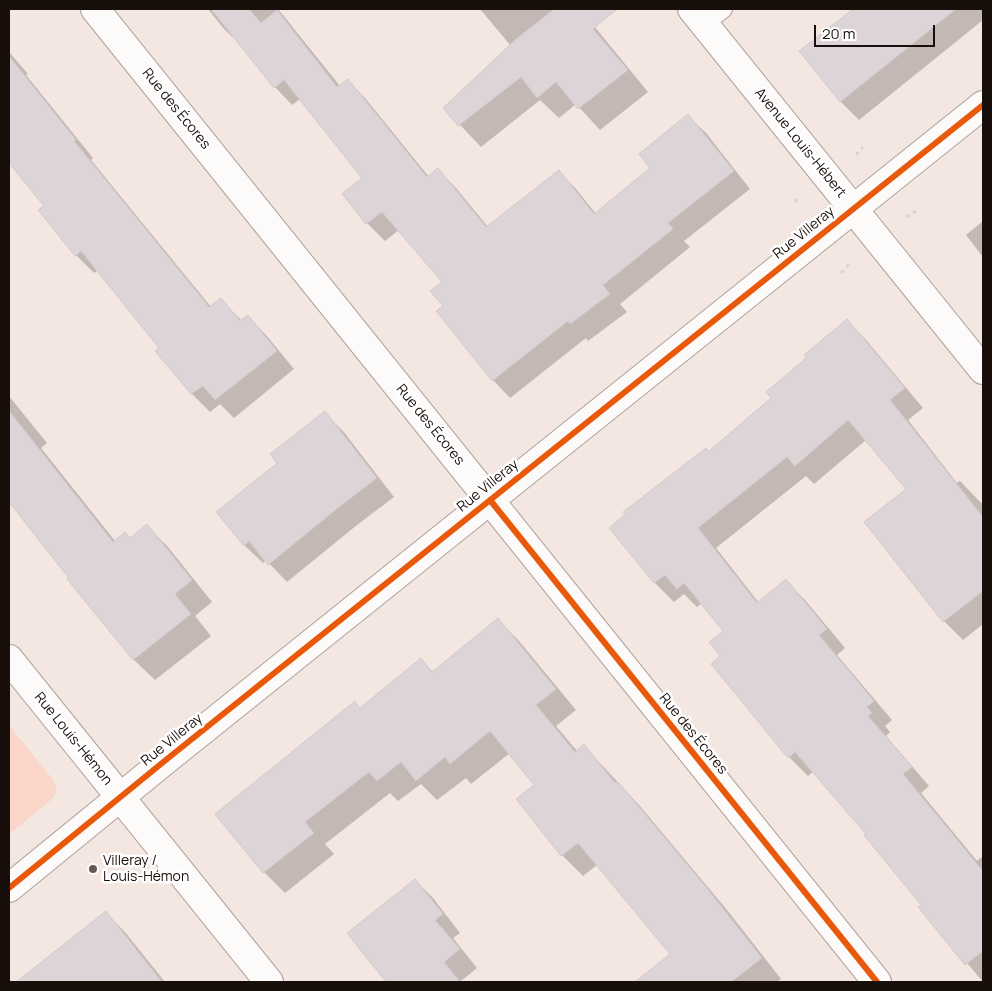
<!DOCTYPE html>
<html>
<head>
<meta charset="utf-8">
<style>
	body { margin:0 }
	#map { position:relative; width:992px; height:991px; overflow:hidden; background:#f4e6e0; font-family:Manrope,sans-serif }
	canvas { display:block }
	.frame { position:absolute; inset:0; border:10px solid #180e0a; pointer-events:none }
	.scale { position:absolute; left:814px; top:25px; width:121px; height:22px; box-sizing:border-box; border:2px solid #180e0a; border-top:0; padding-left:6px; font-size:15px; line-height:18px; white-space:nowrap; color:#180e0a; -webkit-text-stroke:4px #fff; paint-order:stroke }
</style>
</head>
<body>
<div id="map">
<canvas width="992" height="991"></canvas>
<div class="frame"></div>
<div class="scale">20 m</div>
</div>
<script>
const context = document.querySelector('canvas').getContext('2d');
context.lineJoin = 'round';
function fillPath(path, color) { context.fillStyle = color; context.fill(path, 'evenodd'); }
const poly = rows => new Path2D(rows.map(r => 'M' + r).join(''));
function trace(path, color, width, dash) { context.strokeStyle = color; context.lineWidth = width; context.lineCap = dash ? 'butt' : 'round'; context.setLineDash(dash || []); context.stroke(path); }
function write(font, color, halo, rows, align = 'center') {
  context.font = font + ' Manrope,sans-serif'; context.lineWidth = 5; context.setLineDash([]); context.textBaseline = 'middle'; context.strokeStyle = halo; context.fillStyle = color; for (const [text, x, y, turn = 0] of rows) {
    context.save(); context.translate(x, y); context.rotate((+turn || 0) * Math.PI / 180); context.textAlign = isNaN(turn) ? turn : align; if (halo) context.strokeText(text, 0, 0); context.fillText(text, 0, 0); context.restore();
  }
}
fillPath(poly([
	[9,725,54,781,57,791,50,801,9,834]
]), '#fad6c9');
fillPath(poly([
	[208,9,278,9,340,86,348,81,365,98,429,177,438,170,456,188,488,227,559,172,576,189,596,214,652,168,688,116,706,133,750,189,684,241,690,247,620,304,627,312,588,341,586,338,510,398,493,380,445,306,444,282,399,230,385,241,367,223,344,194,364,178,300,99,292,105,275,87,242,46,224,29],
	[480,9,580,9,648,92,600,130,576,104,559,118,540,100,481,147,444,108,511,46],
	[855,9,983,9,983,20,859,120,841,102,801,52],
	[9,52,28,74,26,75,93,158,91,160,211,307,220,299,242,321,248,317,266,335,294,369,234,418,220,404,210,412,192,394,157,351,160,348,98,270,94,273,76,255,46,206,9,161],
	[983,221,983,257,966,235],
	[847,321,866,340,923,408,908,420,957,483,960,481,983,505,983,624,963,640,944,621,866,522,908,489,866,440,814,484,806,476,716,548,759,603,786,581,805,600,845,648,837,655,892,720,885,726,890,732,886,736,929,786,921,793,977,861,983,856,983,982,920,907,922,905,868,834,813,772,808,776,789,757,722,656,725,631,702,603,697,607,684,594,674,602,655,583,611,528,709,453,773,399,807,358],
	[9,396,47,443,41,448,115,541,131,539,147,526,168,547,212,602,195,616,211,636,155,680,134,660,69,579,70,578,9,501],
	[324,413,343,431,394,497,357,525,287,582,266,560,263,563,244,545],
	[498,620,519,641,576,710,556,726,577,751,584,746,639,805,727,910,781,979,777,982,660,982,651,971,671,954,597,865,583,876,562,855,518,799,536,785,510,753,471,784,466,778,437,800,421,784,398,801,390,793,325,844,334,854,285,893,264,872,217,814,361,709,421,660,433,672],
	[415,880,433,898,460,933,453,938,477,968,461,981,462,982,386,982,348,934],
	[106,913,124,931,165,982,18,982]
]), '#0003');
const building = poly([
	[211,9,249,9,261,23,277,10,337,87,348,79,427,177,438,168,486,227,559,170,594,214,650,168,639,154,688,114,734,171,668,223,673,229,603,285,610,294,570,324,568,321,492,381,436,311,443,306,430,291,442,282,382,212,366,224,342,194,362,178,284,80,274,88,211,9],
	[554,9,617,9,593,29,628,70,578,109,556,82,537,98,521,77,458,126,443,108,515,40,554,9],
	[853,9,956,9,840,102,799,51,853,9],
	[9,56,76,140,74,141,209,307,221,298,240,321,248,315,277,351,215,400,203,386,191,394,155,351,159,348,81,251,75,256,38,210,44,206,9,163,9,56],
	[847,319,905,388,890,400,983,517,983,591,943,622,864,522,906,489,848,420,795,466,787,457,698,528,757,603,786,579,827,629,819,635,874,701,867,707,872,713,868,716,912,767,903,774,983,871,983,951,965,965,918,907,921,905,864,835,866,834,795,752,788,758,711,664,720,656,709,642,723,631,684,583,677,589,665,575,654,583,609,528,625,514,623,512,706,448,709,451,771,398,766,392,806,358,804,355,847,319],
	[9,411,113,542,125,532,130,538,147,524,192,580,175,594,191,614,133,660,67,579,68,577,9,502,9,411],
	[325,411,377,478,339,507,268,565,249,541,244,546,216,512,277,463,270,454,325,411],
	[498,618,556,689,536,705,575,752,584,744,614,782,619,783,706,887,762,958,731,982,635,982,670,954,578,843,561,856,516,799,534,785,490,731,450,764,445,757,416,781,401,762,377,781,369,772,305,822,314,833,263,873,215,814,355,701,360,708,421,658,432,672,498,618],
	[415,879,443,914,435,920,460,949,444,962,460,982,386,982,347,933,415,879],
	[106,911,162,982,16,982,106,911]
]);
fillPath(building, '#dcd4d6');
trace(building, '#d1c9cc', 1);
const service = poly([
	[704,24,723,9]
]);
const minor = poly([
	[95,9,877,982],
	[692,9,983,370],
	[9,659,269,982]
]);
const tertiary = poly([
	[9,888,167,759,983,105]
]);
trace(service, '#ada19c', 20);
trace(minor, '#ada19c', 30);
trace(tertiary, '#ada19c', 30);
trace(poly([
	[856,155,863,147],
	[794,200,800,202],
	[906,217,916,211],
	[841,273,849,264]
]), '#d9d4d2', 3, [4, 4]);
trace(service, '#fdfbfa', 18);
trace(minor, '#fdfbfa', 28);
trace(tertiary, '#fdfbfa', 28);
trace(poly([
	[490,500,877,982],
	[9,888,167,759,983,105]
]), '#e8590c', 6);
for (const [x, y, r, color] of [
	[93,869,5,"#655a55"]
]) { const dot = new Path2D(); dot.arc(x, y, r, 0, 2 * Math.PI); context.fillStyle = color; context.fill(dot); trace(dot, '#fff', 2); }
write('14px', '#180e0a', '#fff', [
	["Rue des Écores",176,109,51],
	["Avenue Louis-Hébert",800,143,51],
	["Rue Villeray",804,233,-39],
	["Rue des Écores",430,425,51],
	["Rue Villeray",488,486,-39],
	["Rue des Écores",693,734,51],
	["Rue Louis-Hémon",73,739,51],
	["Rue Villeray",172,740,-39]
]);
write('14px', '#180e0a', '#fff', [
	["Villeray /",103,861],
	["Louis-Hémon",103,877]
], 'left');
</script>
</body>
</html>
